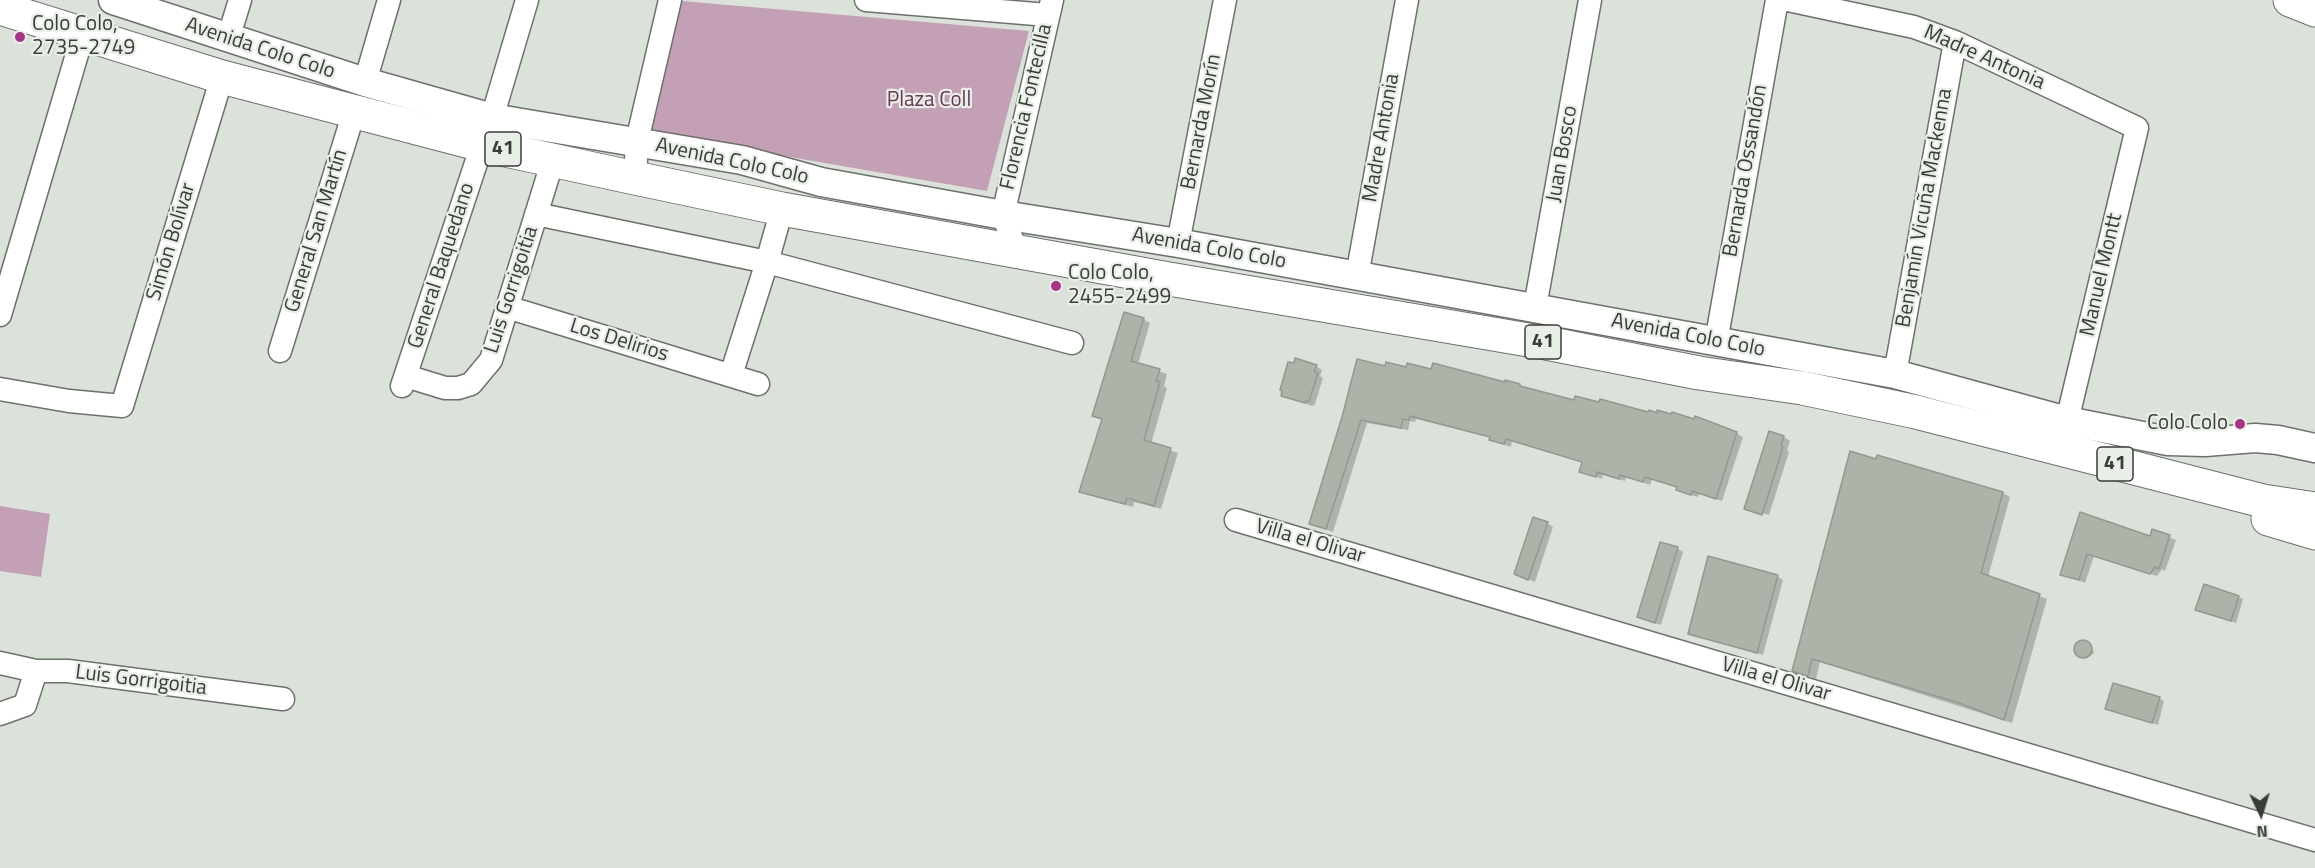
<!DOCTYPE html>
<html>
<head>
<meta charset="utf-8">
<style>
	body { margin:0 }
	#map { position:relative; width:2315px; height:868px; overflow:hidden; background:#dae2d9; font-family:"Titillium Web",sans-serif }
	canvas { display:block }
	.north { position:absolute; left:2231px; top:784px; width:60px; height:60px; -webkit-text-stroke:4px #e7efe6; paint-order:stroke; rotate:176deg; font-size:16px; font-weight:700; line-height:24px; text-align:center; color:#393c38 }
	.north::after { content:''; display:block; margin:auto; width:21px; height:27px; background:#393c38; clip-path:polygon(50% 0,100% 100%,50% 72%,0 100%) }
</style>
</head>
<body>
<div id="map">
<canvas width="2315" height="868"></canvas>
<div class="north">N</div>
</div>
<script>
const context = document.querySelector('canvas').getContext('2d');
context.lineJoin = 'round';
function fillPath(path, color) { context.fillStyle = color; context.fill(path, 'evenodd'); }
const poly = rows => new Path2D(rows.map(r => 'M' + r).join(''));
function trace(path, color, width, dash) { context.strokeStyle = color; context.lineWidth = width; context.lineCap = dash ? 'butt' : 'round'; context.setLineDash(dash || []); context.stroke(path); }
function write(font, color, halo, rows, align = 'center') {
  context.font = font + ' "Titillium Web",sans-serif'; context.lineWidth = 4.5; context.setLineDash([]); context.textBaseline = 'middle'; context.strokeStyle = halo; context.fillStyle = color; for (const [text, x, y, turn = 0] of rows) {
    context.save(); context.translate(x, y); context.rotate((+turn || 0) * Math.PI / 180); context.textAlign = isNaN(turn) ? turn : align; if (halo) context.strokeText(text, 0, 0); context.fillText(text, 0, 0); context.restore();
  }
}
fillPath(poly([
	[682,1,1029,31,987,191,651,133],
	[0,506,50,514,41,577,0,571]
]), '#c4a0b6');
fillPath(poly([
	[1143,319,1150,323,1138,364,1167,374,1164,386,1167,388,1151,444,1178,453,1161,509,1134,502,1133,507,1088,495,1081,491,1103,420,1094,416],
	[1316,366,1322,370,1320,376,1323,378,1315,404,1312,406,1282,395],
	[1386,368,1407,369,1520,385,1527,389,1575,401,1649,414,1736,433,1743,437,1722,501,1699,494,1698,497,1684,493,1678,488,1652,479,1650,485,1626,477,1625,481,1603,475,1602,479,1581,471,1583,462,1512,441,1511,447,1497,443,1491,440,1492,438,1416,419,1415,422,1410,421,1408,430,1367,423,1333,532,1318,527,1311,524],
	[1784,437,1790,441,1787,450,1789,452,1769,515,1751,510],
	[2003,493,2010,497,1988,577,2047,599,2012,723,1820,662,1816,679,1794,670],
	[2081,514,2151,537,2153,531,2176,540,2165,571,2162,569,2157,576,2094,556,2085,583,2062,574],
	[1547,523,1553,527,1535,582,1515,574],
	[1677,548,1683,552,1661,625,1645,620,1639,616],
	[1777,576,1783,580,1763,655,1696,636,1690,633],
	[2238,597,2243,599,2236,623,2202,612],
	[2079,642,2092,647,2094,653,2086,659,2076,653],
	[2159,698,2164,701,2158,725,2106,708]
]), '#0003');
const building = poly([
	[1124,312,1144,318,1131,361,1160,369,1156,381,1160,382,1144,440,1171,448,1154,506,1127,498,1125,504,1079,492,1102,419,1092,416,1124,312],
	[1295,358,1317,365,1314,372,1318,373,1309,401,1306,401,1305,403,1281,396,1282,391,1280,390,1288,362,1294,363,1295,358],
	[1357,359,1385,366,1386,362,1406,367,1407,363,1431,369,1433,363,1505,382,1505,380,1520,384,1520,386,1574,400,1575,396,1599,402,1600,399,1648,412,1649,410,1657,413,1657,410,1671,414,1672,412,1694,419,1695,416,1737,432,1716,499,1692,491,1691,495,1676,490,1677,487,1645,477,1643,482,1620,475,1619,479,1597,472,1596,477,1579,472,1582,462,1506,439,1504,444,1489,440,1490,437,1410,416,1409,420,1403,419,1401,428,1361,420,1326,529,1309,524,1342,417,1357,359],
	[1769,431,1784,436,1781,445,1783,447,1762,515,1744,509,1769,431],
	[1850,451,1876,459,1877,455,2003,492,1981,573,2040,594,2004,720,1959,703,1812,659,1808,676,1792,671,1850,451],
	[2080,512,2150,536,2152,529,2170,535,2159,569,2155,567,2150,574,2087,554,2079,580,2060,575,2080,512],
	[1533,517,1548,522,1528,580,1514,574,1533,517],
	[1660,542,1678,547,1655,623,1637,617,1660,542],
	[1708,556,1778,575,1757,653,1688,634,1708,556],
	[2204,584,2239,596,2231,621,2195,610,2204,584],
	'2074 649a9 9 0 1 1 18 0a9 9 0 1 1-18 0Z',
	[2113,683,2160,697,2152,723,2105,709,2113,683]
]);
fillPath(building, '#acb4aa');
trace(building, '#919990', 1.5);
const minor = poly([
	[866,0,1048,15],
	[1788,0,1914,27,1955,42,2137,128,2067,421],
	[228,39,240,0],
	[365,82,389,0],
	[492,118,527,0],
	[635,178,637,141,670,0],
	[536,214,767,262,1072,343],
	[1178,243,1225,0],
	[1016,250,1003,215,1052,0],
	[1357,276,1407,0],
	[507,307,758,384],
	[1535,307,1590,0],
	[0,315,83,34],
	[1716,342,1777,0],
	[280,351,354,112],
	[1895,374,1955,42],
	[731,375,767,262,782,209],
	[406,376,445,388,458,388,471,384,491,360,553,160],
	[402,386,482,145],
	[0,389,69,401,122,406,222,77],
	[1236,520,2315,840],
	[0,663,36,671,68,671,283,699],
	[0,714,25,705,36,671]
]);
const tertiary = poly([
	[113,0,365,82,492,118,742,160,821,182,1003,215,1178,243,1895,374,2067,421,2168,441,2205,442,2255,438,2278,440,2315,448]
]);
const primary = poly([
	[2290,0,2315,10],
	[0,8,222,77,482,145,635,178,782,209,1169,279,1546,343,1699,373,1802,388,1916,412,2263,501,2315,509],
	[2268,519,2315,533]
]);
trace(minor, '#6a7269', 25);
trace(tertiary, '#6a7269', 31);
trace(primary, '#6a7269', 35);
trace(minor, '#fff', 22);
trace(tertiary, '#fff', 28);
trace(primary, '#fff', 33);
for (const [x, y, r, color] of [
	[20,37,6,"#a93186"],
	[1056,286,6,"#a93186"],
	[2240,424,6,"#a93186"]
]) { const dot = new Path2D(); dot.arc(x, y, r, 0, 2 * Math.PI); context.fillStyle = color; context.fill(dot); trace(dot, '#e7efe6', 2); }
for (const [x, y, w] of [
	[503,149,36],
	[1543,342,36],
	[2115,464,36]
]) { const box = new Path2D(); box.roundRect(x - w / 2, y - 17, w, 34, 4.5); context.fillStyle = '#e7efe6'; context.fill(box); trace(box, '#393c38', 1.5); }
write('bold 20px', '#393c38', null, [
	["41",503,149],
	["41",1543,342],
	["41",2115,464]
]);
write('21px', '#393c38', '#e7efe6', [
	["Colo Colo,",32,25],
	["2735-2749",32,49],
	["Colo Colo,",1068,274],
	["2455-2499",1068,298],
	["Colo Colo",2228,424,"right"]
], 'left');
write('21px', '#393c38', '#e7efe6', [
	["Avenida Colo Colo",260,49,18],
	["Madre Antonia",1984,58,24],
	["Florencia Fontecilla",1027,107,-77],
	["Bernarda Morín",1202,122,-79],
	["Madre Antonia",1382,138,-80],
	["Juan Bosco",1563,154,-80],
	["Avenida Colo Colo",732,162,12],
	["Bernarda Ossandón",1746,171,-80],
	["Benjamín Vicuña Mackenna",1925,208,-80],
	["General San Martín",317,231,-73],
	["Simón Bolívar",172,242,-73],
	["Avenida Colo Colo",1209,249,10],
	["General Baquedano",442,266,-72],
	["Manuel Montt",2102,275,-77],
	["Luis Gorrigoitia",512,290,-72],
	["Avenida Colo Colo",1688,336,11],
	["Los Delirios",619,341,17],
	["Villa el Olivar",1310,542,16],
	["Villa el Olivar",1776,680,16],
	["Luis Gorrigoitia",141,681,7]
]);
write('21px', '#6c3559', '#e7efe6', [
	["Plaza Coll",929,101]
]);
</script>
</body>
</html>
